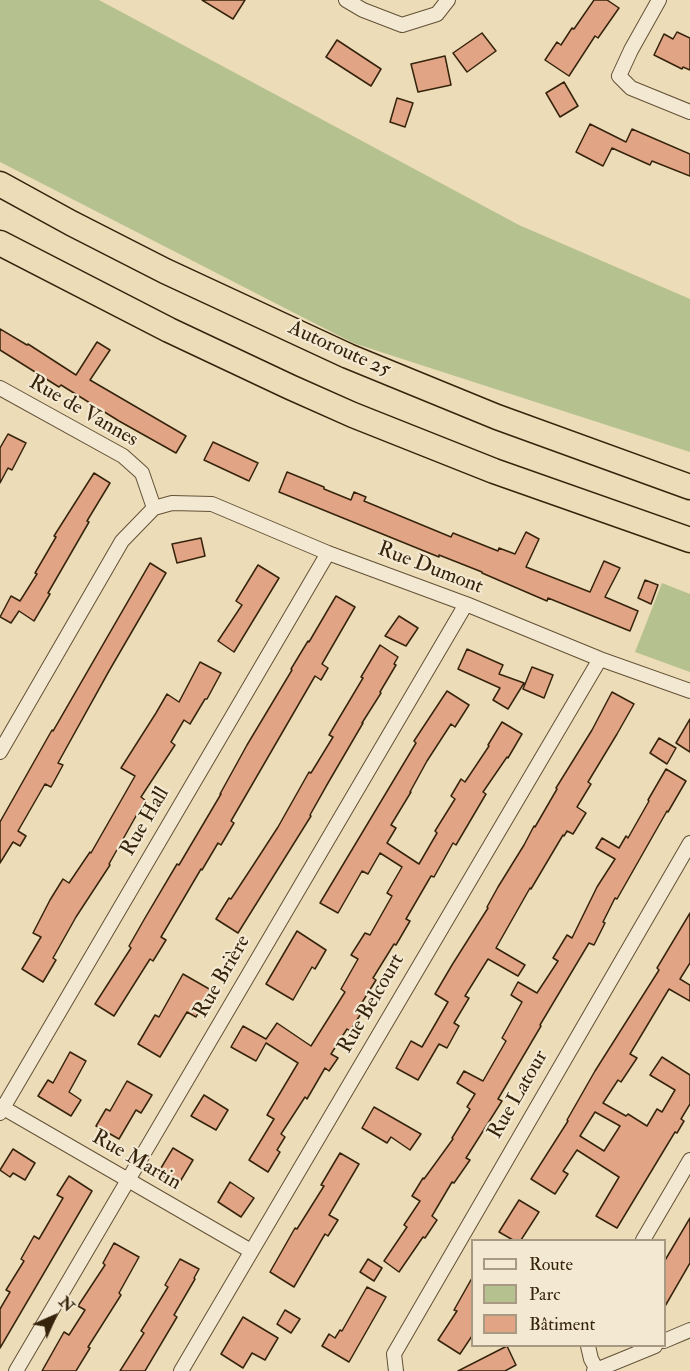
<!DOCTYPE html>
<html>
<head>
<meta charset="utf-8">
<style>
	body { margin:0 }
	#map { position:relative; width:690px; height:1371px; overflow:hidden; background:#ecdcb8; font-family:"IM FELL Double Pica",serif }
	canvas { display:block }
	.legend { position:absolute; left:471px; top:1239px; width:195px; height:108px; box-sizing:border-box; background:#f3e8d1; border:2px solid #a79982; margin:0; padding:8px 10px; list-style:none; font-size:18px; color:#35230b }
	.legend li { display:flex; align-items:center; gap:12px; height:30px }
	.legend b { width:30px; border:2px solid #a79982 }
	.north { position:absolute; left:24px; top:1287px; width:60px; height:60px; -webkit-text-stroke:4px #f3e8d1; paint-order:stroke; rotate:45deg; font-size:16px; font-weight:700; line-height:24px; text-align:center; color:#35230b }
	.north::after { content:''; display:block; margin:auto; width:21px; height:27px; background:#35230b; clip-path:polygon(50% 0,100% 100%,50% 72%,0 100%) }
</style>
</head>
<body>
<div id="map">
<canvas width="690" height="1371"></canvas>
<ul class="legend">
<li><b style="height:8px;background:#f3e8d1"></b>Route</li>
<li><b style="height:16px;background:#b6c190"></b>Parc</li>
<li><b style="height:16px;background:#e1a586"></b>Bâtiment</li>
</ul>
<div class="north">N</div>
</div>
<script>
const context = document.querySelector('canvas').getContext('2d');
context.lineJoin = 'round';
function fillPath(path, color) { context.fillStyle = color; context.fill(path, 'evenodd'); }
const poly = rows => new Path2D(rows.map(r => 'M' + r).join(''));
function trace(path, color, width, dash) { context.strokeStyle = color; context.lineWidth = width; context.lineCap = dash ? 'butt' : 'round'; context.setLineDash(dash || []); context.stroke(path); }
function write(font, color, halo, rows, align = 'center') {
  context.font = font + ' "IM FELL Double Pica",serif'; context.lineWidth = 4.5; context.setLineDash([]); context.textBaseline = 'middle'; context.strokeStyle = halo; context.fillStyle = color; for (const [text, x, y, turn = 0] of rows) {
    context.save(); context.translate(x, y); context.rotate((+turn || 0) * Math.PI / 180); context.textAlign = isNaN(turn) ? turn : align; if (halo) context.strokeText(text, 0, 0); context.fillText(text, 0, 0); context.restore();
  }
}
fillPath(poly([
	[0,0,99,0,519,225,690,299,690,452,353,343,0,162],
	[662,583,690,594,690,672,635,652]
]), '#b6c190');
const building = poly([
	[202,0,245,0,233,19,202,0],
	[594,0,607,0,619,8,598,38,595,36,569,76,545,60,557,42,561,45,572,28,574,29,594,0],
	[677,32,690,38,690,70,683,67,682,69,654,55,664,34,673,39,677,32],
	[482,33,496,51,467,72,453,53,482,33],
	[337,40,381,69,371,86,326,57,337,40],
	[445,56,451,85,418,92,411,64,445,56],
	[564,82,578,106,560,117,546,93,564,82],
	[397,98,413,103,405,127,390,122,397,98],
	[590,124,626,142,632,129,690,154,690,176,652,161,650,165,612,148,603,166,576,152,590,124],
	[0,329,27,345,28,344,76,375,97,342,110,350,90,380,186,436,176,453,119,421,61,385,59,387,0,350,0,329],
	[8,434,26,443,12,470,8,468,0,483,0,448,8,434],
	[213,442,258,463,249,481,204,460,213,442],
	[287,472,324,487,324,489,351,500,354,492,366,497,364,501,451,537,453,533,498,551,499,548,515,554,526,532,539,539,526,567,590,592,604,561,620,568,605,597,638,611,630,631,548,598,547,601,482,573,482,572,439,555,439,557,279,492,287,472],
	[94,473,110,483,87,521,89,522,48,593,50,594,34,621,19,611,11,623,0,617,11,596,20,601,37,574,35,573,56,537,54,536,94,473],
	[201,538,205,556,177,563,172,544,201,538],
	[150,563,166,573,109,671,58,763,63,765,51,787,45,784,18,831,26,836,20,846,13,842,0,863,0,822,52,730,53,731,150,563],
	[258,565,279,578,234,652,218,641,242,605,236,601,258,565],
	[645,580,658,585,651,604,638,598,645,580],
	[336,596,355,607,322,664,328,668,321,680,315,676,231,821,234,823,221,845,218,843,202,870,201,869,161,937,166,940,153,961,150,959,114,1016,95,1004,131,948,129,946,145,918,177,864,179,865,221,794,220,794,247,745,292,670,291,669,308,641,309,642,336,596],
	[399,616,418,628,406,646,385,636,399,616],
	[380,645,398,657,394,664,396,665,380,692,381,693,362,723,363,723,328,783,310,815,311,816,238,933,216,919,229,898,231,899,254,864,278,827,309,772,311,773,333,737,329,735,363,678,361,677,380,645],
	[467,649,503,665,499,674,524,683,508,709,493,700,500,688,458,669,467,649],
	[200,662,221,673,207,699,205,699,190,724,184,720,171,742,175,745,141,797,145,800,109,864,110,865,76,917,53,958,56,960,43,982,22,969,41,937,33,933,50,900,63,879,69,883,90,852,91,853,135,776,121,768,156,713,167,694,179,702,200,662],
	[532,667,553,675,544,698,523,689,532,667],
	[447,691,469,705,455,727,451,724,427,761,410,792,411,792,391,825,396,828,387,843,419,864,437,833,435,831,455,799,451,796,461,779,465,782,489,746,488,745,502,722,522,734,508,758,507,757,483,792,486,794,456,845,453,843,434,877,431,876,406,919,410,921,396,945,394,944,373,978,376,980,358,1009,362,1012,350,1031,347,1029,331,1054,338,1058,329,1071,325,1068,307,1099,305,1097,281,1134,285,1137,277,1150,280,1152,268,1172,249,1160,274,1119,267,1115,298,1063,266,1043,256,1061,231,1047,243,1026,266,1039,277,1023,311,1046,345,992,341,989,358,959,351,955,365,933,370,935,392,896,387,893,402,867,380,853,368,874,362,871,338,913,320,903,416,743,414,741,447,691],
	[612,692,634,704,617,734,588,782,591,784,577,807,586,813,573,834,567,831,564,836,563,835,531,889,530,888,496,948,525,965,518,976,488,959,465,996,469,998,454,1023,459,1026,447,1048,439,1044,418,1080,396,1068,411,1041,422,1047,448,1002,435,994,452,965,488,908,487,907,498,887,524,845,534,826,535,827,557,789,556,788,592,730,612,692],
	[690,719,690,752,676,743,690,719],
	[659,738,676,748,667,764,650,753,659,738],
	[666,769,686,781,668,812,667,811,617,899,615,898,603,922,605,923,594,945,589,943,540,1025,541,1026,498,1099,502,1101,466,1158,470,1160,454,1183,452,1182,432,1216,437,1220,425,1238,423,1237,399,1272,384,1261,407,1227,404,1225,420,1201,412,1196,423,1178,424,1179,453,1139,452,1138,470,1109,467,1107,475,1094,457,1083,464,1071,483,1081,506,1041,502,1038,522,1002,511,995,518,982,537,993,558,961,553,958,567,935,572,938,597,887,615,859,596,848,602,838,619,848,626,836,628,838,649,801,648,800,666,769],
	[690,913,690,963,680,979,690,985,690,1001,669,989,630,1054,637,1058,621,1082,618,1080,603,1103,626,1116,628,1114,647,1126,657,1109,662,1112,675,1090,650,1075,662,1057,690,1075,690,1104,681,1119,684,1121,677,1133,675,1132,617,1228,596,1216,619,1177,577,1150,563,1171,568,1174,555,1194,531,1179,568,1121,567,1120,595,1071,659,970,657,968,690,913],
	[595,1112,620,1126,604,1151,580,1136,595,1112],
	[297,931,326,950,315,969,312,967,293,1000,266,984,297,931],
	[183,974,211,990,196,1017,187,1012,160,1057,138,1044,155,1015,159,1017,183,974],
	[70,1052,86,1061,69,1092,81,1100,71,1116,38,1096,48,1080,53,1083,70,1052],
	[127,1081,152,1095,141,1113,136,1110,119,1139,96,1126,106,1109,110,1111,127,1081],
	[204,1095,228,1110,216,1130,191,1116,204,1095],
	[374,1107,421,1134,410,1150,391,1137,387,1143,362,1128,374,1107],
	[173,1148,193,1160,178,1185,158,1173,173,1148],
	[13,1149,35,1163,25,1180,13,1173,10,1177,0,1170,13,1149],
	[340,1153,359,1164,329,1215,338,1220,328,1236,325,1234,294,1287,270,1272,295,1228,297,1229,324,1186,321,1185,340,1153],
	[69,1176,92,1191,0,1348,0,1309,10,1292,6,1290,24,1261,21,1259,34,1236,39,1239,63,1198,57,1195,69,1176],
	[230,1182,254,1198,241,1217,218,1202,230,1182],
	[519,1200,539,1212,521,1240,513,1240,499,1232,519,1200],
	[690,1218,690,1263,664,1308,664,1262,690,1218],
	[114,1243,139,1257,119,1293,121,1295,88,1347,90,1348,76,1371,42,1371,64,1332,69,1335,85,1310,78,1306,105,1265,103,1263,114,1243],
	[180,1259,199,1269,194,1278,195,1279,174,1315,177,1317,145,1371,120,1371,144,1333,141,1331,168,1287,165,1285,180,1259],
	[368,1259,382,1268,374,1281,360,1272,368,1259],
	[472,1278,472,1336,460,1354,438,1340,457,1311,454,1310,472,1278],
	[367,1287,386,1297,349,1362,322,1346,329,1334,335,1338,340,1330,342,1331,367,1287],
	[285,1310,300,1319,291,1333,277,1324,285,1310],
	[243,1317,278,1338,265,1360,252,1353,243,1368,221,1354,243,1317],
	[507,1346,516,1365,505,1371,458,1371,507,1346]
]);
fillPath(building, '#e1a586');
trace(building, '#35230b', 1.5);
const minor = poly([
	[346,0,363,10,402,25,437,14,448,0],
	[659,0,631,50,619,76,631,88,690,112],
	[0,388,123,456,142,473,154,508],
	[154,508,172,503,212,504,328,553,466,604,600,659,690,691],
	[0,752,122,541,154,508],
	[0,1106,251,1251],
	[0,1113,328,553],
	[643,1240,690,1160],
	[664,1341,690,1330],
	[588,1346,591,1359,597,1370],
	[16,1371,466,604],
	[181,1371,600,659],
	[396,1371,394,1354,690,843],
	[594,1371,655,1346]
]);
const motorway = poly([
	[0,184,71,223,165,271,348,356,497,417,690,487],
	[0,243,169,330,290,387,353,415,494,471,690,540]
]);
trace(minor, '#635136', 16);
trace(motorway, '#35230b', 27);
trace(minor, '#f3e8d1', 14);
trace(motorway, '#ecdcb8', 24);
write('21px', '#35230b', '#f3e8d1', [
	["Autoroute 25",339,350,24],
	["Rue de Vannes",83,412,30],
	["Rue Dumont",430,569,21],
	["Rue Hall",146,822,-60],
	["Rue Brière",223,977,-60],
	["Rue Belcourt",372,1004,-60],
	["Rue Latour",519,1095,-60],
	["Rue Martin",136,1161,30]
]);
</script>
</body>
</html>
